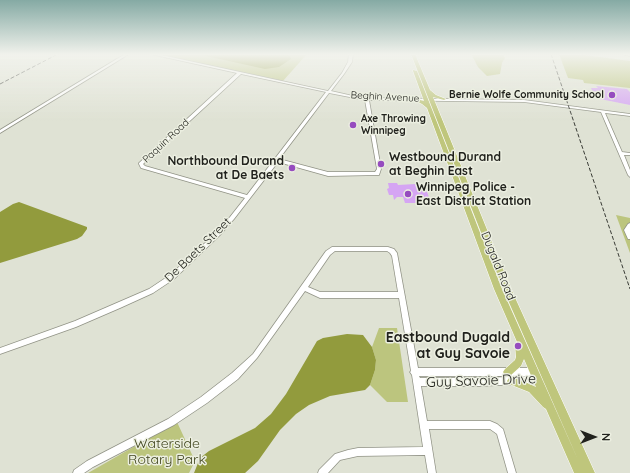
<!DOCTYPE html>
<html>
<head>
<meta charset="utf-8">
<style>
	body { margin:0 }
	#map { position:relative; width:630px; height:473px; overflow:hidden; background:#dfe2d4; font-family:Quicksand,sans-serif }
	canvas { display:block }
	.north { position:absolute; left:574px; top:417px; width:40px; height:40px; -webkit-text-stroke:3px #ecefe1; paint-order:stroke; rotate:90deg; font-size:11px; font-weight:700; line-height:16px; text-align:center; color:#20211c }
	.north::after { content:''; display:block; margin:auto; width:14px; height:18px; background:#20211c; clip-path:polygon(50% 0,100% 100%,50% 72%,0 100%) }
</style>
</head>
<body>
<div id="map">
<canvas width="630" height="473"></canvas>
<div class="north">N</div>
</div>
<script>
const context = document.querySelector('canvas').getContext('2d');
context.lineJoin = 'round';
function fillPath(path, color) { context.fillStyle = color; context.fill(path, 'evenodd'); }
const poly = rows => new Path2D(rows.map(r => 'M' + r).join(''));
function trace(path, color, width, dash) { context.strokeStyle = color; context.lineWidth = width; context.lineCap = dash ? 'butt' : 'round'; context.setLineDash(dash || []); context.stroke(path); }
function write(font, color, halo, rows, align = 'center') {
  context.font = font + ' Quicksand,sans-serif'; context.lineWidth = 3; context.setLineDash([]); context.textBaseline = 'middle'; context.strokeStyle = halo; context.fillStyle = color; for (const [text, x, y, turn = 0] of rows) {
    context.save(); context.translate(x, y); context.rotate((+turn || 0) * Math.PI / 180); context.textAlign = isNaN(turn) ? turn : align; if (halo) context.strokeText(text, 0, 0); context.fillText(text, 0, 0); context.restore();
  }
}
fillPath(poly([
	[156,54,307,54,283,81],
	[471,54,503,54,505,58,502,63,500,74,487,76,478,67],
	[559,54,578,54,630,61,630,88,584,83,583,80,568,78],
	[616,215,630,218,630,253],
	[379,328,397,328,408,402,387,402,370,385,375,370,376,360,372,347],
	[177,422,195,461,189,473,88,473]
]), '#bcc57e');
fillPath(poly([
	[197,54,289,54,291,59,279,67,265,69],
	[19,202,87,227,87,229,82,236,77,239,0,263,0,212,13,204],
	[347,334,363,335,372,347,376,360,375,370,370,385,365,390,330,396,309,405,296,414,280,430,258,461,245,473,194,473,200,458,209,451,255,428,271,414,286,394,317,341,323,338]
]), '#929b3d');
fillPath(poly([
	[596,86,627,89,630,92,630,105,595,98,591,88,598,88],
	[388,183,397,183,398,185,415,184,427,192,429,197,419,197,420,203,405,203,403,197,397,197,394,200,393,195,389,195,387,189,389,188]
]), '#d5a5f3');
const minor = poly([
	[125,54,129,54,0,133,0,130,125,54],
	[150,54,157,54,328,91,342,73,348,62,349,54,353,54,352,62,344,74,331,91,362,98,367,97,369,98,524,100,630,114,630,116,605,113,622,152,630,153,630,155,624,155,630,170,630,177,628,175,601,112,524,102,369,100,381,169,379,175,328,176,278,162,234,219,220,235,174,279,153,293,120,308,76,327,0,354,0,348,75,321,149,289,170,275,216,233,230,217,245,198,141,168,139,164,139,163,237,73,150,54],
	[241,74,326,92,247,195,145,166,143,164,241,74],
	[329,93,365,100,377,169,375,172,328,172,279,159,329,93],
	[625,54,630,54,630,56,625,55,625,54],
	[630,223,630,239,628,239,624,230,628,224,630,223],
	[332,247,388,247,394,249,397,253,418,368,543,368,546,369,547,372,546,375,541,376,543,376,544,379,543,382,540,383,481,386,421,386,427,421,490,421,497,424,503,429,516,473,508,473,497,434,490,429,429,429,436,473,428,473,425,455,358,456,340,460,328,473,318,473,319,470,335,454,348,450,358,448,423,447,412,375,410,372,411,371,399,298,320,298,305,291,257,358,238,379,207,403,174,425,93,467,84,473,73,473,74,470,87,461,168,419,201,397,232,373,253,354,326,251,332,247],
	[335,251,387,251,390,253,392,256,398,292,320,292,308,287,330,255,335,251],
	[419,376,535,376,481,378,420,378,419,376]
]);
const major = poly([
	[411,54,415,54,430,90,436,95,446,99,444,100,433,97,512,291,595,473,584,473,584,471,584,473,574,473,546,409,543,407,529,392,509,384,507,381,509,378,512,376,536,387,524,359,521,366,511,375,508,377,505,375,503,372,505,369,515,360,516,357,515,345,517,342,494,289,427,108,422,104,414,100,416,99,424,101,413,71,413,70,417,71,502,289,579,462,504,291,411,54]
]);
trace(minor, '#919386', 1.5);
trace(major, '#fff', 1);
fillPath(minor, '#fff');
fillPath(major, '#bfc67c');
trace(poly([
	[551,54,630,289],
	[0,84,58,54]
]), '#383a34', 1, [4, 2]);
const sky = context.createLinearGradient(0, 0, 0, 121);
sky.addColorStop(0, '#85aaa4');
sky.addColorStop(0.45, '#f1f2ec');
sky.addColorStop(1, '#f1f2ec00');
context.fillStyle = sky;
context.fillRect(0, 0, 630, 121);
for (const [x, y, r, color] of [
	[612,95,4,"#964cbf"],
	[353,125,4,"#964cbf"],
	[381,164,4,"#964cbf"],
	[292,168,4,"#964cbf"],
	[408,194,4,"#964cbf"],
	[518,346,4,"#964cbf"]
]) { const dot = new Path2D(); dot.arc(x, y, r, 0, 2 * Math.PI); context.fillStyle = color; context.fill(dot); trace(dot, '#ecefe1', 1.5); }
write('bold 10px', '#20211c', '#ecefe1', [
	["Bernie Wolfe Community School",604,95],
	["Axe Throwing",361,119,"left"],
	["Winnipeg",361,131,"left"]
], 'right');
write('10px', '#20211c', '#ecefe1', [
	["Beghin Avenue",385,97,3],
	["Paquin Road",166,141,-43]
]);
write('bold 12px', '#20211c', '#ecefe1', [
	["Westbound Durand",389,157],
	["at Beghin East",389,171],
	["Northbound Durand",284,161,"right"],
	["at De Baets",284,175,"right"],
	["Winnipeg Police -",416,187],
	["East District Station",416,201]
], 'left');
write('12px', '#20211c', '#ecefe1', [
	["De Baets Street",198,250,-44],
	["Dugald Road",498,266,68]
]);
write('bold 14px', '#20211c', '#ecefe1', [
	["Eastbound Dugald",510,338],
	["at Guy Savoie",510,354]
], 'right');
write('14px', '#20211c', '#ecefe1', [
	["Guy Savoie Drive",481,381,-2]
]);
write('14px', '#41461f', '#ecefe1', [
	["Waterside",167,444],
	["Rotary Park",167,460]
]);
</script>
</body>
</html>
